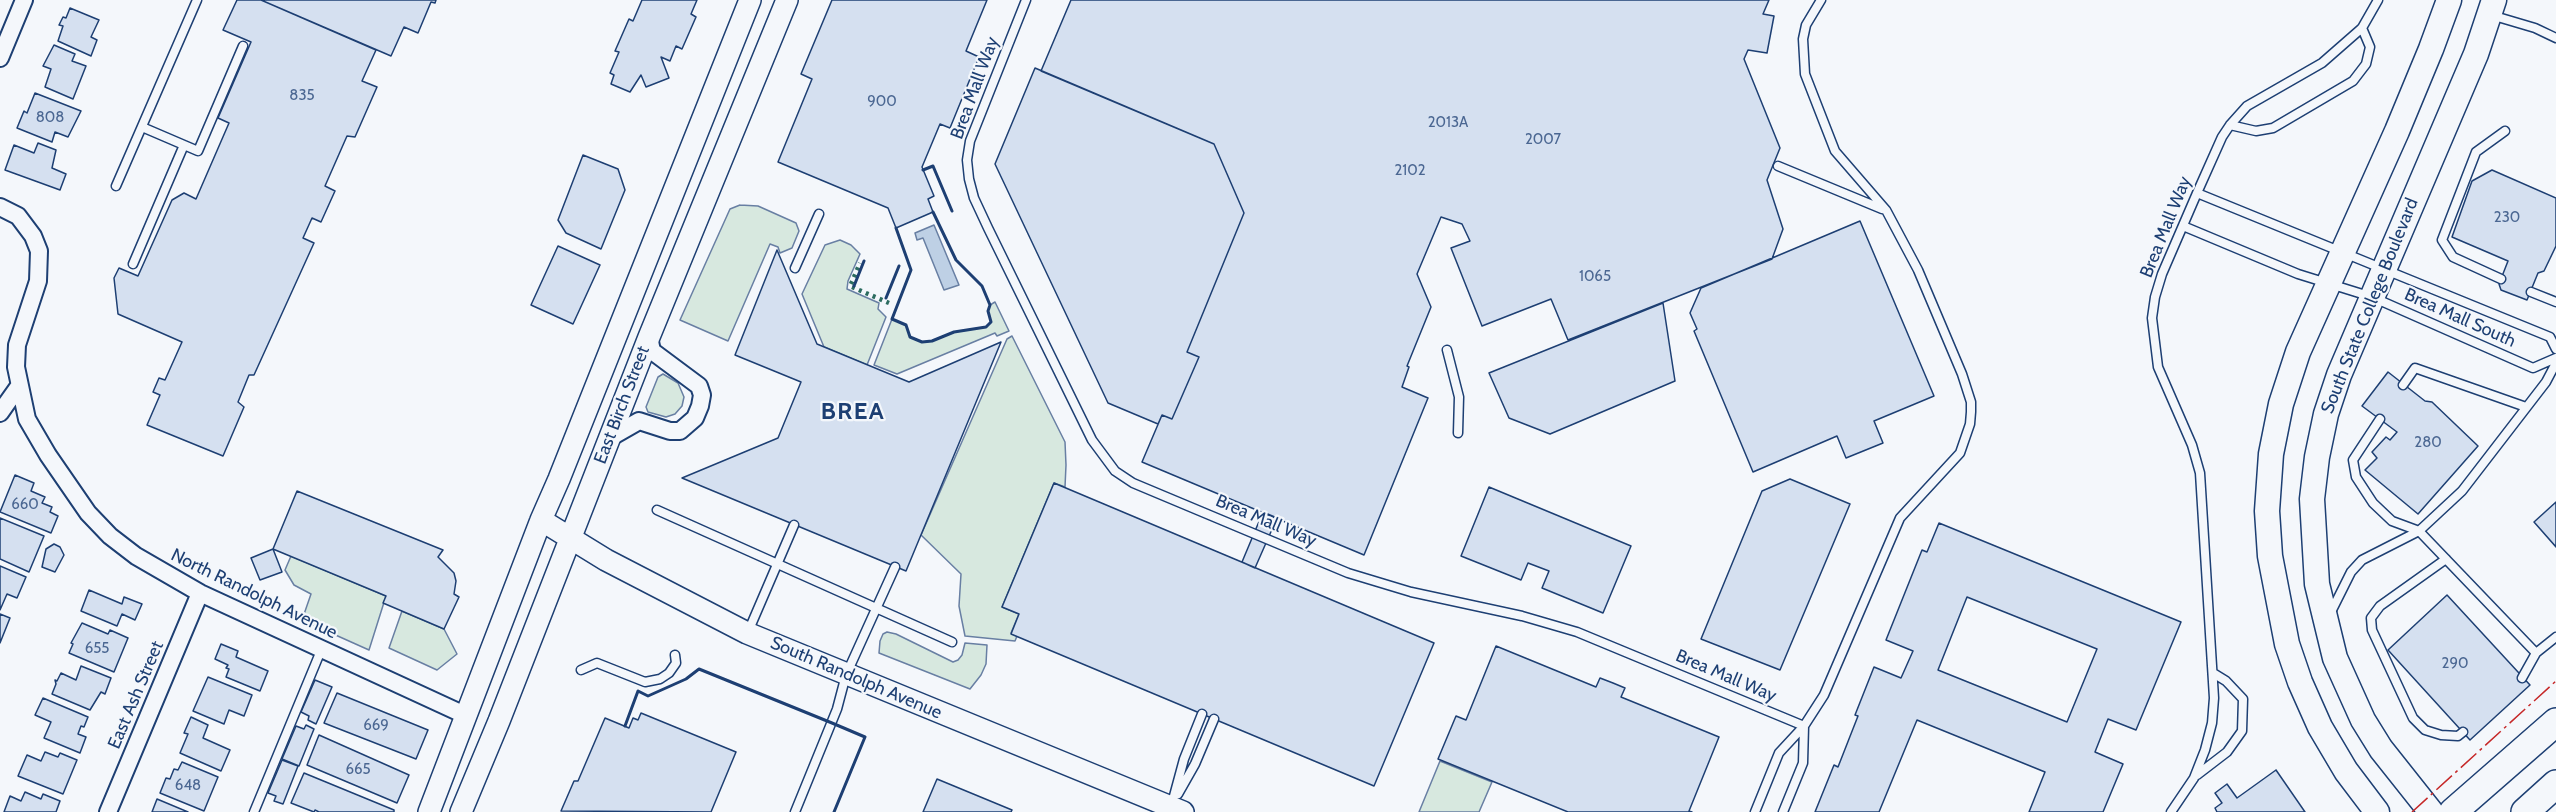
<!DOCTYPE html>
<html>
<head>
<meta charset="utf-8">
<style>
	body { margin:0 }
	canvas { display:block; background:#f4f7fb }
</style>
</head>
<body>
<canvas width="2556" height="812"></canvas>
<script>
const context = document.querySelector('canvas').getContext('2d');
context.lineJoin = 'round';
function fillPath(path, color) { context.fillStyle = color; context.fill(path, 'evenodd'); }
const poly = rows => new Path2D(rows.map(r => 'M' + r).join(''));
function trace(path, color, width, dash) { context.strokeStyle = color; context.lineWidth = width; context.lineCap = dash ? 'butt' : 'round'; context.setLineDash(dash || []); context.stroke(path); }
function write(font, color, halo, rows, align = 'center') {
  context.font = font + ' Cabin,sans-serif'; context.lineWidth = 4.5; context.setLineDash([]); context.textBaseline = 'middle'; context.strokeStyle = halo; context.fillStyle = color; for (const [text, x, y, turn = 0] of rows) {
    context.save(); context.translate(x, y); context.rotate((+turn || 0) * Math.PI / 180); context.textAlign = isNaN(turn) ? turn : align; if (halo) context.strokeText(text, 0, 0); context.fillText(text, 0, 0); context.restore();
  }
}
const green = poly([
	[740,205,758,206,796,223,799,231,792,248,780,253,778,247,770,244,728,341,680,320,730,209,740,205],
	[840,240,851,245,860,254,848,281,847,289,879,303,878,309,886,317,867,365,824,347,802,294,825,245,840,240],
	[995,302,1009,331,997,336,995,333,897,374,874,365,892,319,906,325,910,337,922,342,932,341,954,332,986,327,991,322,988,311,990,305,995,302],
	[1012,336,1065,442,1066,465,1065,487,1054,483,1002,607,1019,614,1011,633,1017,636,1015,641,965,636,959,606,961,574,921,535,1007,339,1012,336],
	[663,374,678,383,684,397,682,406,675,414,666,417,648,412,646,407,658,377,663,374],
	[291,556,386,596,369,650,302,620,311,594,294,585,285,570,291,556],
	[402,611,444,629,457,654,437,670,389,648,402,611],
	[887,632,896,634,953,662,958,660,962,655,965,643,987,645,986,664,981,675,970,689,879,653,880,641,883,634,887,632],
	[1440,761,1492,782,1479,812,1419,812,1440,761]
]);
fillPath(green, '#d7e8df');
trace(green, '#687fa3', 1.5);
const water = poly([
	[934,225,959,285,944,290,923,238,917,240,915,233,934,225]
]);
fillPath(water, '#bed0e5');
trace(water, '#687fa3', 1.5);
const building = poly([
	[237,0,261,0,376,50,362,81,377,87,355,137,347,136,325,186,335,191,321,222,312,218,303,238,314,243,254,375,249,375,238,402,244,407,223,456,147,425,160,395,153,392,159,378,165,380,182,342,118,314,114,278,119,268,138,276,172,200,184,193,196,199,229,123,218,118,251,42,223,30,237,0],
	[261,0,436,0,435,3,431,2,418,33,404,27,391,56,261,0],
	[642,0,697,0,691,14,696,17,682,49,676,46,670,61,661,57,669,78,646,87,641,75,630,92,611,84,614,75,610,73,619,52,615,51,629,19,633,21,642,0],
	[832,0,987,0,966,51,979,57,950,128,940,124,922,167,934,196,928,199,933,212,896,228,888,208,778,162,812,79,801,74,832,0],
	[1071,0,1769,0,1763,14,1774,16,1767,53,1748,50,1744,59,1780,148,1767,180,1783,229,1772,259,1568,340,1551,299,1482,326,1451,248,1470,241,1462,224,1441,217,1417,274,1431,307,1407,366,1409,367,1402,387,1428,398,1364,555,1142,462,1162,415,1172,419,1199,357,1187,352,1244,213,1214,144,1041,71,1071,0],
	[70,8,99,20,91,37,97,40,91,56,58,41,63,26,59,25,63,17,66,18,70,8],
	[54,45,75,54,72,61,86,66,73,99,45,87,51,69,43,66,54,45],
	[1035,68,1214,144,1244,213,1187,352,1199,357,1172,419,1162,415,1158,424,1108,403,995,164,1035,68],
	[35,93,81,111,68,137,55,132,52,142,17,128,24,111,27,113,35,93],
	[38,143,56,150,52,168,66,174,60,190,5,170,14,145,34,153,38,143],
	[583,155,618,169,625,190,601,249,566,233,558,220,583,155],
	[2492,170,2556,198,2556,246,2544,271,2538,273,2527,300,2501,290,2499,284,2508,261,2452,237,2472,181,2492,170],
	[1860,221,1934,396,1874,421,1883,443,1846,458,1837,436,1753,472,1694,331,1697,329,1690,313,1701,288,1860,221],
	[558,246,600,265,573,324,531,305,558,246],
	[777,250,817,344,909,382,1001,342,906,571,682,478,778,438,801,382,735,355,777,250],
	[1663,303,1675,381,1550,434,1509,418,1489,373,1663,303],
	[2388,372,2425,401,2432,402,2478,446,2418,514,2365,470,2377,458,2372,452,2386,437,2390,440,2397,432,2362,406,2388,372],
	[15,475,34,483,31,491,45,497,42,503,52,507,50,512,58,516,51,533,0,512,15,475],
	[1790,479,1850,504,1780,670,1701,639,1762,491,1790,479],
	[1054,483,1434,643,1374,786,1011,634,1019,614,1002,607,1054,483],
	[1489,487,1631,546,1603,613,1542,588,1549,571,1528,563,1521,580,1461,556,1489,487],
	[297,491,443,550,438,557,454,573,456,581,454,594,459,597,444,629,383,603,386,596,273,549,297,491],
	[2556,502,2556,547,2534,522,2556,502],
	[1263,512,1277,518,1255,568,1242,562,1263,512],
	[0,518,44,536,29,572,0,559,0,518],
	[1939,523,2181,622,2136,730,2108,719,2095,752,2123,764,2103,812,2029,812,2045,772,1917,720,1879,812,1815,812,1834,765,1838,767,1858,716,1855,715,1874,667,1901,678,1913,651,1886,640,1922,550,1927,552,1939,523],
	[1967,597,2097,649,2067,722,1938,670,1967,597],
	[54,544,60,547,64,555,55,572,42,567,46,549,54,544],
	[273,549,282,572,260,580,251,558,273,549],
	[0,566,26,577,17,598,7,594,0,610,0,566],
	[89,590,122,604,124,597,142,604,135,620,122,614,117,626,81,611,89,590],
	[2447,595,2530,685,2470,740,2388,650,2447,595],
	[0,614,10,618,0,643,0,614],
	[82,623,108,634,110,630,128,638,114,672,69,653,73,644,71,643,82,623],
	[221,644,238,651,236,657,268,671,260,691,226,677,229,669,226,668,228,665,215,659,221,644],
	[1496,646,1596,687,1600,678,1613,683,1625,688,1621,697,1719,737,1689,811,1692,812,1568,812,1438,759,1456,716,1466,720,1496,646],
	[81,666,111,678,105,694,101,692,90,710,52,694,56,684,55,680,57,681,61,673,76,680,81,666],
	[208,677,252,695,244,716,229,710,224,724,193,711,208,677],
	[315,680,332,687,316,724,308,720,309,716,301,712,315,680],
	[337,693,428,730,416,759,324,723,337,693],
	[43,698,88,717,84,727,81,726,78,734,86,737,80,753,44,738,51,722,35,715,43,698],
	[641,713,736,752,711,812,561,811,574,781,578,781,605,718,629,728,633,718,638,720,641,713],
	[191,717,208,725,203,738,230,750,221,771,180,753,188,734,184,733,191,717],
	[306,725,314,729,299,766,282,759,296,726,304,729,306,725],
	[319,735,409,775,397,803,307,765,319,735],
	[45,752,58,757,60,753,77,760,63,794,18,776,27,755,41,761,45,752],
	[282,760,298,766,283,804,274,801,276,796,268,793,282,760],
	[182,762,218,777,204,811,160,793,166,778,170,779,174,769,178,770,182,762],
	[2276,770,2305,812,2217,812,2215,808,2222,803,2215,793,2227,784,2237,798,2276,770],
	[304,773,394,810,394,812,319,812,315,810,314,812,291,803,304,773],
	[937,779,1012,810,1011,812,923,812,937,779],
	[25,792,41,799,43,794,60,801,56,812,4,812,10,796,21,801,25,792],
	[157,799,188,812,152,812,157,799]
]);
fillPath(building, '#d5e0f0');
trace(building, '#1d3f73', 1.5);
const service = poly([
	[1026,0,970,141,967,160,969,179,974,198,988,228,1092,440,1115,471,1133,483,1348,573,1411,592,1522,616,1577,632,1804,726],
	[2491,15,2535,28,2556,38],
	[2230,125,2256,131,2273,128,2353,81,2366,64,2370,47,2362,28],
	[142,127,198,151,243,46],
	[1778,166,1882,209],
	[116,186,197,0],
	[2197,193,2550,337,2556,349],
	[2183,226,2298,274,2372,297,2533,368,2556,358],
	[133,264,184,145],
	[795,268,819,214],
	[2501,279,2453,257,2442,240,2476,152,2505,131],
	[2531,292,2556,302],
	[1447,350,1459,397,1458,433],
	[2403,385,2415,368,2526,407],
	[2380,419,2353,460,2356,477,2373,503,2392,521,2419,531,2536,653,2556,637],
	[657,510,952,642],
	[2446,559,2380,606,2371,618,2372,630,2413,718,2425,730,2441,735,2458,736,2463,732],
	[2330,614,2351,572,2362,560,2419,531,2462,491,2546,382,2556,363],
	[748,632,794,525],
	[581,670,597,663,645,682,660,679,669,673,676,663,675,655],
	[2522,678,2536,653],
	[2197,775,2227,752,2242,731,2243,699,2226,681,2213,673],
	[1178,794,1195,764,1214,719],
	[1171,807,1184,759,1202,714],
	[254,812,322,648],
	[795,812,837,709,846,675,895,567],
	[1755,812,1779,753,1804,726,1824,695,1900,518,1960,453,1970,424,1971,412,1971,402,1962,374,1918,270,1886,210,1835,151,1805,74,1803,39,1806,25,1821,0],
	[1783,812,1803,763,1804,726],
	[2171,812,2194,778,2205,750,2212,723,2214,698,2200,473,2192,445,2158,367,2152,318,2155,297,2162,274,2197,193,2222,137,2230,125,2247,106,2322,63,2362,28,2378,0]
]);
const minor = poly([
	[0,58,24,0],
	[0,207,18,216,33,236,39,251,38,281,17,345,16,367,27,419,48,455,88,513,110,536,136,556,200,593,467,716],
	[0,413,19,386],
	[611,437,639,421,670,431,680,431,695,418,700,406,702,395,699,386,652,351,649,337],
	[108,812,200,593]
]);
const tertiary = poly([
	[541,520,606,560,747,633,1183,812],
	[429,812,541,520,559,479,750,0],
	[461,812,499,721,649,337,787,0]
]);
const secondary = poly([
	[2377,812,2346,771,2320,727,2300,682,2287,644,2270,556,2267,511,2271,454,2281,404,2298,352,2397,131,2431,49,2449,0],
	[2431,812,2381,749,2363,720,2335,658,2317,584,2312,499,2317,457,2326,414,2339,375,2476,54,2494,0]
]);
const primary = poly([
	[2453,812,2556,722],
	[2525,812,2556,784]
]);
trace(service, '#1d3f73', 11);
trace(minor, '#1d3f73', 20);
trace(tertiary, '#1d3f73', 24);
trace(secondary, '#1d3f73', 27);
trace(primary, '#1d3f73', 30);
trace(service, '#f4f7fb', 8);
trace(minor, '#f4f7fb', 16);
trace(tertiary, '#f4f7fb', 21);
trace(secondary, '#f4f7fb', 24);
trace(primary, '#f4f7fb', 27);
trace(poly([
	[851,284,860,263],
	[852,287,889,303]
]), '#2c6c60', 4.5, [3, 4.5]);
trace(poly([
	[923,170,933,166,952,211],
	[896,228,911,270,892,319,906,325,910,337,922,342,932,341,954,332,986,327,991,322,988,311,990,305,982,286,956,260,933,212],
	[854,286,864,261],
	[886,298,899,266],
	[625,726,638,691,648,696,686,679,699,669,832,723,865,737,834,812]
]), '#1d3f73', 3);
trace(poly([
	[2412,812,2556,681]
]), '#c62828', 1.5, [21, 4.5, 3, 4.5]);
write('15px', '#4b6792', null, [
	["835",302,96],
	["900",882,102],
	["808",50,118],
	["2013A",1448,123],
	["2007",1543,140],
	["2102",1410,171],
	["230",2507,218],
	["1065",1595,277],
	["280",2428,443],
	["660",25,505],
	["655",97,649],
	["290",2455,664],
	["669",376,726],
	["665",358,770],
	["648",188,786]
]);
write('18px', '#1d3f73', '#f4f7fb', [
	["Brea Mall Way",975,88,-70],
	["Brea Mall Way",2166,227,-68],
	["South State College Boulevard",2370,306,-68],
	["Brea Mall South",2460,318,24],
	["East Birch Street",622,405,-69],
	["Brea Mall Way",1266,521,23],
	["North Randolph Avenue",254,594,26],
	["Brea Mall Way",1726,676,23],
	["South Randolph Avenue",856,678,23],
	["East Ash Street",136,695,-67]
]);
context.letterSpacing = '1.5px';
write('bold 24px', '#1d3f73', '#f4f7fb', [
	["BREA",853,412]
]);
context.letterSpacing = '0px';
</script>
</body>
</html>
